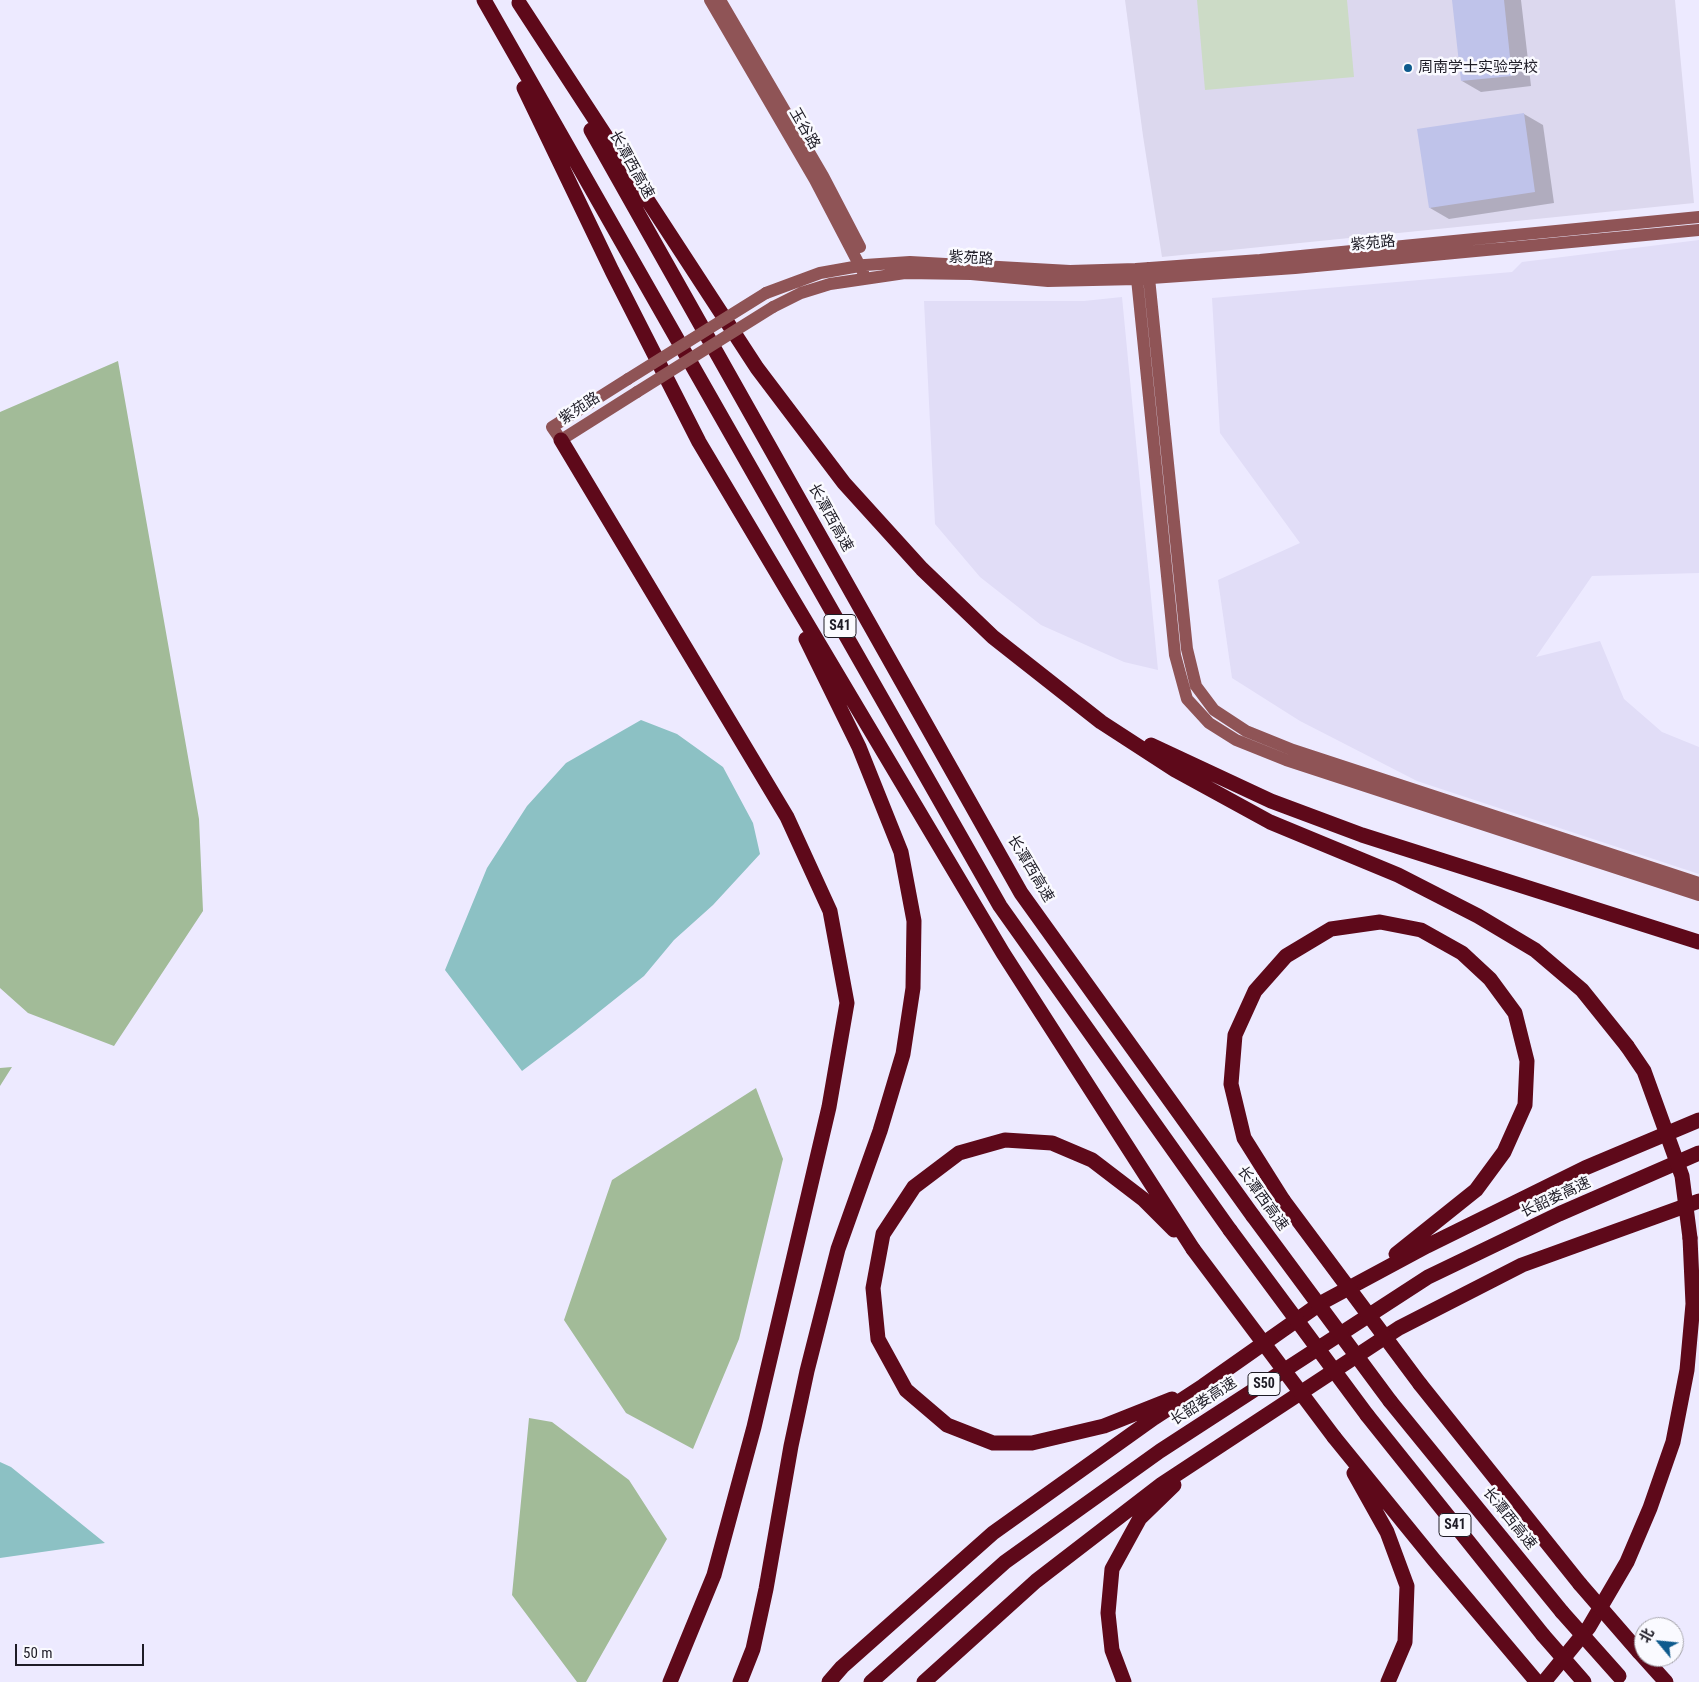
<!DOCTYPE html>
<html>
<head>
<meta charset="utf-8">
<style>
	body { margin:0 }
	#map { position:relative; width:1699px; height:1682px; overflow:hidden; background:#edeaff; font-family:"Roboto Condensed","Noto Sans SC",sans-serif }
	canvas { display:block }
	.north { position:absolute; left:1634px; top:1617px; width:50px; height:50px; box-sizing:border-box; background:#fafaff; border:1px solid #a2a1a8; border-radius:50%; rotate:298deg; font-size:14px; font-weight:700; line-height:20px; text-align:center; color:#1e1c26 }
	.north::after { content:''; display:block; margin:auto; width:18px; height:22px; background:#0e5a8d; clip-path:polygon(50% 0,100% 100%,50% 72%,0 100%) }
	.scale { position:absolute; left:15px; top:1644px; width:129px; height:22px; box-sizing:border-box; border:2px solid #1e1c26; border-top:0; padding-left:6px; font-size:15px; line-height:18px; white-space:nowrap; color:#1e1c26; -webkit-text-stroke:4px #fafaff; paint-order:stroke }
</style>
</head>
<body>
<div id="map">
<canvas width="1699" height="1682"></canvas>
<div class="north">北</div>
<div class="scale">50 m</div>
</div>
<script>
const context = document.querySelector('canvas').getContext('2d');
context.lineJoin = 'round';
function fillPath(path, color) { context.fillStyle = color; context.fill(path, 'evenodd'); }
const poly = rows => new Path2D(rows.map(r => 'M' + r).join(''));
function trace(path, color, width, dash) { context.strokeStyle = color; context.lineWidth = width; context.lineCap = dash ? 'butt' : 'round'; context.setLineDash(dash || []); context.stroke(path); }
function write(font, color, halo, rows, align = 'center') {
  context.font = font + ' "Roboto Condensed","Noto Sans SC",sans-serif'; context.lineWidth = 5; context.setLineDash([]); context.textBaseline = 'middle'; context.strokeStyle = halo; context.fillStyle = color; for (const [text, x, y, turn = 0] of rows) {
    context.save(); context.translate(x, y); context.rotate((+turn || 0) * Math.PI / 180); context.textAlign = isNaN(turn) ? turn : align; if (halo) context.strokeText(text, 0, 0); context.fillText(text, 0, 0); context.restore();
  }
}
fillPath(poly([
	[1699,240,1699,573,1592,576,1536,657,1600,641,1624,699,1662,732,1699,747,1699,874,1417,781,1300,721,1232,678,1218,580,1300,543,1220,433,1212,298,1512,272,1522,262],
	[1122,297,1158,670,1124,662,1041,625,980,577,935,524,924,301,1084,301]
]), '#e1ddf7');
fillPath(poly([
	[1125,0,1675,0,1694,203,1162,257,1143,136]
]), '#dcd8ee');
fillPath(poly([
	[1197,0,1347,0,1354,77,1205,90]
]), '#ccdbc6');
fillPath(poly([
	[118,361,199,819,203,911,114,1046,28,1013,0,988,0,412],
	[12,1067,0,1086,0,1068],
	[756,1088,783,1159,739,1339,693,1449,626,1413,564,1320,612,1180],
	[529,1418,552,1422,629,1480,667,1539,586,1682,577,1682,512,1595]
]), '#a2bb98');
fillPath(poly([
	[641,720,677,734,723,767,753,823,760,854,713,905,674,940,644,976,575,1031,522,1071,445,970,487,868,527,806,566,763],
	[0,1462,11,1467,105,1543,0,1558]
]), '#8cc1c4');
fillPath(poly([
	[1453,0,1521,0,1531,86,1481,92,1462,81],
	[1524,114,1543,125,1554,203,1449,219,1430,208]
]), '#0003');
fillPath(poly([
	[1452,0,1504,0,1512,76,1461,81],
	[1524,113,1535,192,1429,208,1417,129]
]), '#bfc3ea');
trace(poly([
	[710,0,815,180,863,272],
	[720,0,823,176,860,247],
	[1148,268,1187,649,1196,686,1214,710,1246,731,1293,750,1699,883],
	[1136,269,1175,655,1187,699,1209,723,1236,740,1286,760,1699,895],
	[766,293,820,273,865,265,910,262,1070,271,1136,269,1260,260,1699,217],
	[773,307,801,293,830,284,905,273,971,274,1048,281,1137,279,1295,268,1699,230],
	[628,379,552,427,561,440,637,392]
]), '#8f5456', 12);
trace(poly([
	[484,0,1000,906,1230,1230],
	[519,3,757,368,844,483,922,569,993,637,1101,722,1175,770,1270,822,1398,875,1478,916,1535,950,1582,990,1627,1046],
	[524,88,612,271,699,442,1003,953,1193,1249],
	[591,130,1021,893,1253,1216],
	[561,440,787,817,830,911,847,1003,829,1107,754,1427,714,1575,670,1682],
	[1151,745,1271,801,1362,835,1699,942],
	[1283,1200,1244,1138,1231,1084,1235,1035,1255,991,1286,956,1331,929,1380,922,1421,930,1462,953,1490,979,1515,1013,1527,1061,1525,1105,1504,1152,1476,1190,1396,1254],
	[1420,1384,1580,1584],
	[1172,1399,1104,1426,1032,1443,993,1443,947,1425,906,1390,878,1339,873,1288,883,1234,914,1187,959,1153,1005,1140,1052,1143,1092,1160,1143,1199,1174,1230],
	[1390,1401,1562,1612],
	[1367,1415,1543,1635],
	[1334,1437,1434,1560,1537,1682],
	[1354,1473,1387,1532,1407,1586,1405,1642,1388,1682],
	[1639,1652,1666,1682],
	[740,1682,753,1649,766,1589,791,1446,807,1371,838,1249,880,1131,903,1054,913,988,914,921,901,852,859,747,806,639],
	[829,1682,842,1667,993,1533,1154,1418,1203,1386,1321,1303,1427,1246,1585,1168,1699,1120],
	[871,1682,1005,1562,1160,1451,1428,1277,1559,1214,1699,1153],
	[924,1682,1036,1581,1162,1484,1399,1328,1522,1265,1699,1201],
	[1124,1682,1112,1650,1108,1613,1112,1569,1140,1518,1174,1485],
	[1544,1682,1589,1627,1627,1562,1650,1508,1673,1442,1687,1370,1693,1304,1690,1238]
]), '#5e091a', 15);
trace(poly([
	[628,379,766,293],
	[637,392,773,307]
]), '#8f5456', 12);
trace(poly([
	[1627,1046,1644,1071,1682,1176,1690,1238],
	[1283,1200,1420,1384],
	[1253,1216,1390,1401],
	[1230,1230,1367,1415],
	[1193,1249,1334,1437],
	[1580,1584,1639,1652],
	[1562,1612,1619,1676],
	[1543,1635,1584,1682]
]), '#5e091a', 15);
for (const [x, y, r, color] of [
	[1408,68,5,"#0e5a8d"]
]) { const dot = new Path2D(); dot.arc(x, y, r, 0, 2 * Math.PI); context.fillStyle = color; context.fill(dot); trace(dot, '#fafaff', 2); }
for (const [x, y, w] of [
	[840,626,32],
	[1264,1384,32],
	[1455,1525,32]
]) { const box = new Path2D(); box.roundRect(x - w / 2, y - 11.5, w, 23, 4); context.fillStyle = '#fafaff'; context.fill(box); trace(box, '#1e1c26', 1); }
write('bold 14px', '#1e1c26', null, [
	["S41",840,626],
	["S50",1264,1384],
	["S41",1455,1525]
]);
write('15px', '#1e1c26', '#fafaff', [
	["周南学士实验学校",1418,68]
], 'left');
write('15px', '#1e1c26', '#fafaff', [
	["玉谷路",804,129,60],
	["长潭西高速",631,165,61],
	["紫苑路",1373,244,-5],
	["紫苑路",971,259,3],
	["紫苑路",580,409,-33],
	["长潭西高速",830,518,61],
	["长潭西高速",1030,869,59],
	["长韶娄高速",1556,1198,-25],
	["长潭西高速",1262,1199,54],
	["长韶娄高速",1204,1402,-33],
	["长潭西高速",1509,1519,51]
]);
</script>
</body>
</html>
